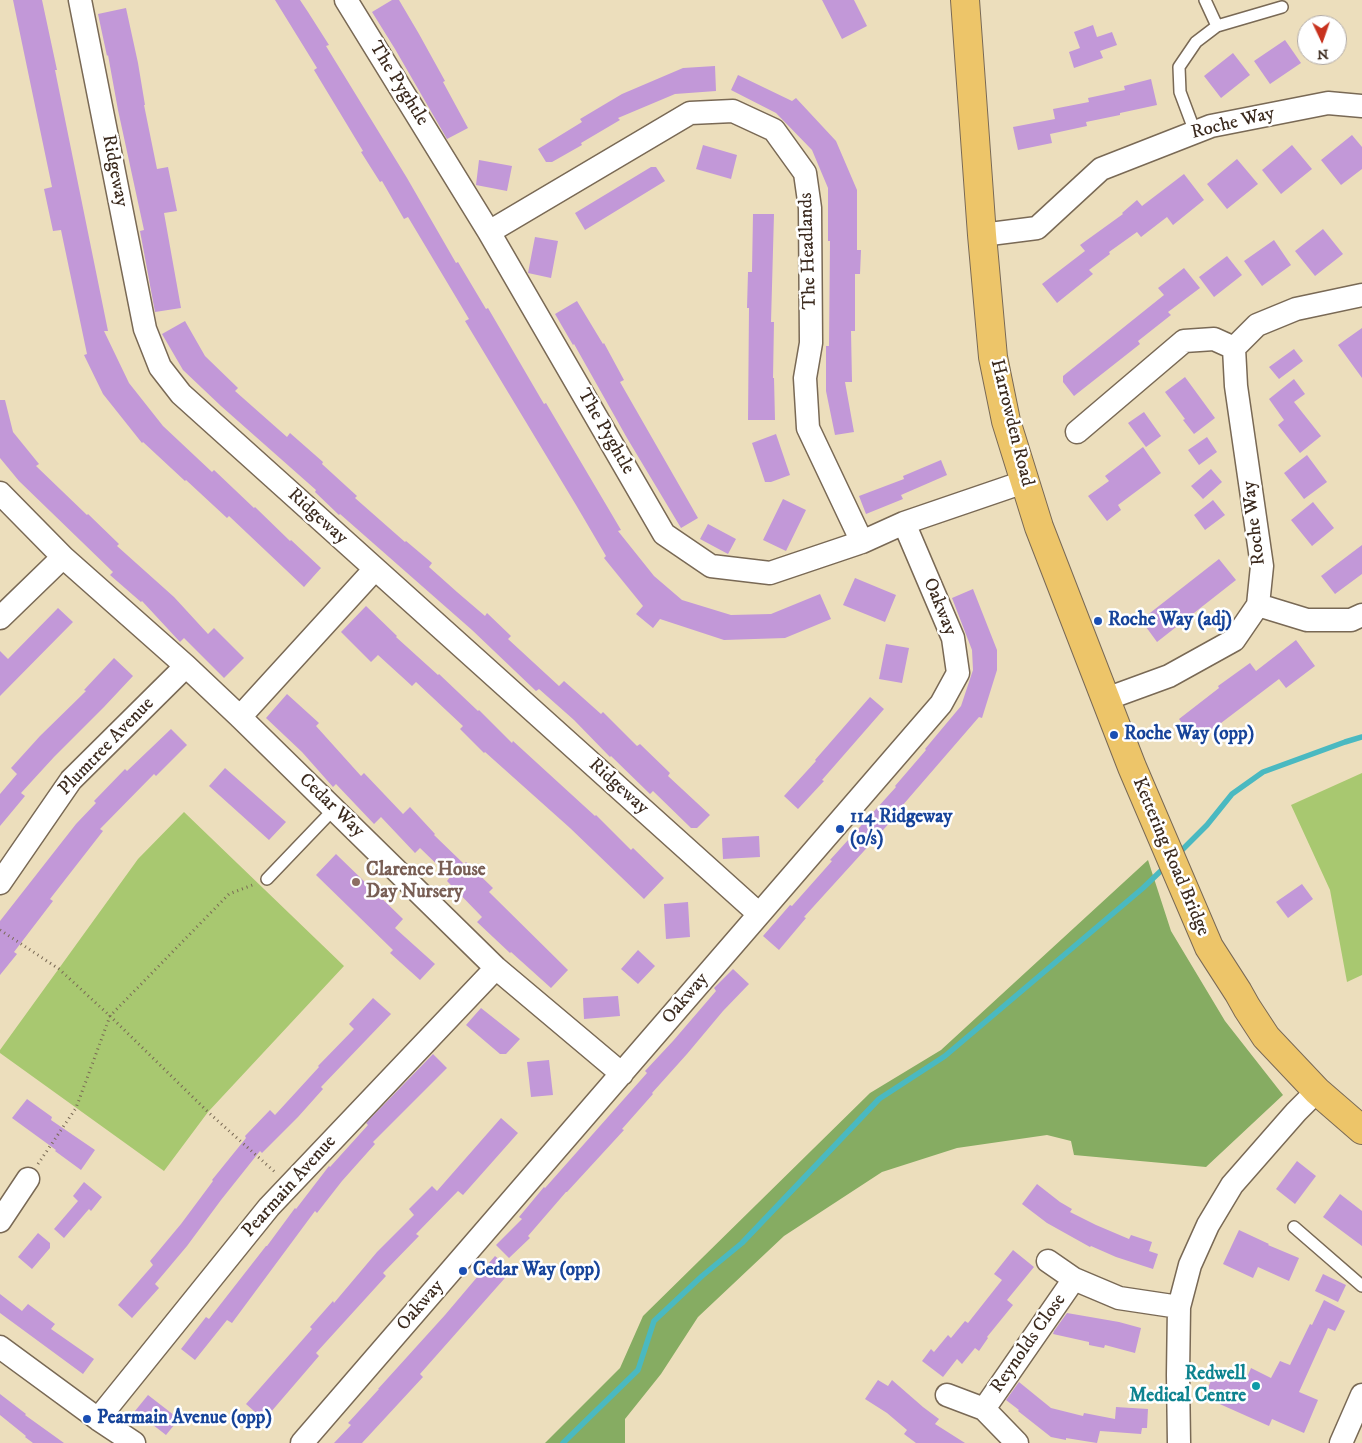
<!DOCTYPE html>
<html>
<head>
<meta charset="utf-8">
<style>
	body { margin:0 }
	#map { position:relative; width:1362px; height:1443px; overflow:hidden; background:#ecdebc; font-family:"IM FELL DW Pica",serif }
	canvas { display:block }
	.north { position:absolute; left:1297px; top:15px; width:50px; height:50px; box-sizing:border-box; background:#fff; border:1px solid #b1aaa5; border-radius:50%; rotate:177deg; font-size:14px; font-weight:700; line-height:20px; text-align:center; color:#3b2a1e }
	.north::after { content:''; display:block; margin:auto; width:18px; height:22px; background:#c8321e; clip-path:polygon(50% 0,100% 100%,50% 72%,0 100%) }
</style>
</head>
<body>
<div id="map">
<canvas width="1362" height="1443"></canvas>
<div class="north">N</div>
</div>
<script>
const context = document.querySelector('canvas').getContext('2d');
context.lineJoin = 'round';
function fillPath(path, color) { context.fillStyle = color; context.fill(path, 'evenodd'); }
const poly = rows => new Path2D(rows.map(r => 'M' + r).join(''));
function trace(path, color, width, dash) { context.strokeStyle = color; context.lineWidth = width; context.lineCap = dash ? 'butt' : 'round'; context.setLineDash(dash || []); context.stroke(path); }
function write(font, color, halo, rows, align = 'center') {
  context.font = font + ' "IM FELL DW Pica",serif'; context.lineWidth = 5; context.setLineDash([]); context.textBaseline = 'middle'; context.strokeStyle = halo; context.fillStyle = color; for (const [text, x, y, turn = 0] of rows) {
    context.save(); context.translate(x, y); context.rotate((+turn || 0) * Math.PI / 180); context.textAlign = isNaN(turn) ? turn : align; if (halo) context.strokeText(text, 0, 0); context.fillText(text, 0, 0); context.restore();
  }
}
fillPath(poly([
	[1362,773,1362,975,1347,982,1330,890,1291,805],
	[184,812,344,966,208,1112,164,1171,0,1053,0,1050,138,859]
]), '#a8c870');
fillPath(poly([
	[1148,860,1171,931,1225,1021,1283,1095,1206,1167,1074,1155,1071,1141,1047,1135,957,1148,882,1172,784,1236,698,1317,661,1374,625,1419,625,1443,545,1443,620,1368,643,1316,870,1093,941,1050]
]), '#86ac62');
trace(poly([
	[1177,855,1207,825,1232,794,1263,772,1345,742,1362,737],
	[563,1443,638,1370,654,1321,702,1276,742,1243,879,1099,945,1056,1143,888,1167,865]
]), '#4ab9c1', 5.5);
fillPath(poly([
	[13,0,42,0,57,70,55,70,108,331,104,331,129,383,163,426,212,472,214,470,254,508,255,507,290,541,291,540,321,568,304,587,229,516,227,518,186,480,185,481,143,442,142,443,103,394,84,355,87,354,61,230,53,231,44,189,52,187],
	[275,0,300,0,308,12,329,45,326,46,407,178,456,263,458,262,486,309,488,308,544,404,546,403,621,530,618,531,654,576,682,600,731,615,771,614,820,594,831,619,785,638,724,640,660,619,653,628,636,614,643,606,604,558,606,556,576,505,465,321,469,319,408,217,404,219,382,181,380,182,361,152,363,151,314,70,317,68],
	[392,0,399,0,419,34,445,81,443,82,468,128,447,139,395,49,372,12],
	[822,0,854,0,867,26,842,39],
	[126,8,138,63,145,105,144,105,157,169,168,167,177,211,164,213,181,308,155,312,140,231,144,230,118,110,108,55,107,56,98,14],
	[1093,25,1097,37,1112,32,1117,45,1100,51,1103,58,1074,68,1069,52,1080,48,1074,32],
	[1285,40,1301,63,1270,84,1254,61],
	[1233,53,1250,75,1221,98,1204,76],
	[715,66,716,91,675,94,618,118,620,120,581,143,582,145,552,162,546,162,538,149,582,122,580,119,622,94,683,68],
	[738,75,792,101,796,98,836,141,857,190,857,250,861,250,860,274,855,274,855,331,851,331,852,382,845,382,854,432,835,435,826,391,826,346,829,346,830,241,828,241,828,188,812,150,776,113,731,90],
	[1151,79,1157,105,1120,113,1120,115,1086,122,1087,126,1050,134,1052,143,1018,150,1013,127,1055,119,1053,109,1089,102,1088,98,1125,90,1124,86],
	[1352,135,1362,147,1362,169,1341,185,1321,160],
	[703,145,737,155,731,179,696,169],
	[1292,145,1312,169,1281,194,1262,170],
	[1237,159,1258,184,1227,209,1207,184],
	[479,160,512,166,507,191,476,185],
	[651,167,656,167,665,181,585,230,575,213],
	[1184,174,1204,200,1173,225,1167,217,1141,237,1137,232,1109,252,1110,254,1089,270,1093,274,1057,303,1042,284,1085,251,1080,245,1123,214,1122,213,1137,200,1142,206],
	[753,214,774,214,771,322,774,322,773,378,774,378,775,420,748,420,749,308,747,308,748,272,752,272],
	[1323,229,1343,254,1315,276,1295,251],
	[535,237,558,241,551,278,528,273],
	[1274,240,1291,265,1262,286,1244,261],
	[1227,256,1242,275,1214,297,1199,277],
	[1184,268,1200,288,1168,312,1171,315,1138,341,1140,344,1074,396,1063,382,1063,376,1164,295,1158,288],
	[577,301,603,344,604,343,624,380,620,382,698,518,681,528,627,438,574,344,573,345,555,314],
	[185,321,205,356,238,388,235,391,287,437,290,433,323,462,322,464,357,496,355,498,405,542,406,541,432,563,429,567,457,592,485,616,487,613,511,636,508,639,559,686,564,681,601,714,603,712,637,746,640,744,670,773,668,776,710,815,697,828,691,828,653,791,650,794,611,756,610,757,574,720,539,689,536,691,472,630,340,514,339,515,315,492,316,490,221,406,183,370,162,334],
	[1362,328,1362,378,1338,345],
	[1294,349,1303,361,1279,379,1269,367],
	[1185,377,1215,418,1194,434,1183,420,1185,419,1165,392],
	[1294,379,1305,394,1294,402,1321,436,1300,453,1278,425,1284,420,1269,399],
	[0,400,5,400,13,432,39,464,36,466,87,515,88,514,119,544,117,546,174,597,208,634,214,628,244,658,224,678,184,638,180,642,142,601,141,602,110,575,113,572,19,481,0,458],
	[1144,412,1161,436,1146,447,1128,423],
	[776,434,790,475,771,482,765,482,752,443],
	[1207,437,1217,452,1199,465,1188,450],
	[1143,447,1161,473,1118,505,1121,510,1107,521,1088,496,1109,481,1105,476],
	[1307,455,1327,482,1304,499,1284,473],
	[941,460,947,475,901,495,903,499,866,514,859,496,904,479,903,476],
	[1211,469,1222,482,1203,499,1191,486],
	[783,499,806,510,786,551,763,540],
	[1213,500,1225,515,1205,530,1194,515],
	[1313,502,1334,528,1312,546,1291,520],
	[708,524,736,539,728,554,700,539],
	[1362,545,1362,574,1335,594,1321,576],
	[1219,559,1236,580,1157,642,1141,620],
	[855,578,896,595,885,622,843,605],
	[973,589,997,650,997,670,982,718,979,717,902,806,903,808,804,917,806,918,779,950,763,936,790,905,792,906,832,861,830,860,896,787,895,786,926,750,925,749,961,706,973,670,972,650,952,598],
	[366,606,397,636,396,637,438,675,439,674,478,711,479,710,512,743,513,741,595,816,596,815,631,850,633,848,664,878,644,899,570,828,485,752,484,753,460,729,463,726,416,682,412,686,378,655,371,662,341,632],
	[58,608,73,622,0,696,0,651,8,659],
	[1296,640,1315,666,1286,688,1279,679,1196,742,1179,719,1219,688,1218,686,1250,663,1256,671],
	[886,644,909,648,902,683,879,679],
	[114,658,133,676,104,707,54,757,21,793,25,796,0,826,0,794,17,774,11,768,40,736,86,691,84,690],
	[287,694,319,723,316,726,361,776,364,773,403,814,410,807,435,834,434,835,464,864,466,862,493,888,489,892,568,970,551,988,511,952,510,953,477,922,482,917,447,881,450,877,420,848,415,853,381,817,374,824,336,784,333,787,302,752,266,718],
	[870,697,884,709,822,780,824,781,798,809,784,796,816,761,815,760],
	[171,729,187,745,156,776,154,774,100,829,103,831,50,899,53,901,14,952,17,954,0,975,0,921,76,824,96,803,94,801,125,769,127,771],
	[225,768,286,822,269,840,209,786],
	[759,836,760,857,723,859,722,838],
	[336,854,403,919,395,928,435,964,420,980,390,953,393,950,316,875],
	[1302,884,1313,899,1288,918,1276,902],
	[688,902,690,937,666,939,664,904],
	[638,950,655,966,638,984,621,969],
	[733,969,749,984,723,1011,687,1054,652,1093,653,1094,622,1129,624,1130,567,1192,566,1192,528,1236,530,1238,509,1258,496,1245,522,1219,519,1217,544,1187,545,1188,647,1073,645,1071,673,1041,716,991,714,988],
	[618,996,620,1016,584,1019,583,998],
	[373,998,391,1014,321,1087,323,1089,298,1117,262,1153,260,1151,221,1200,187,1246,155,1284,159,1288,132,1318,118,1305,153,1265,150,1261,181,1224,213,1181,212,1180,246,1138,245,1136,270,1110,275,1115,319,1067,318,1066,354,1029,349,1024],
	[481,1008,520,1039,506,1054,500,1054,466,1025],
	[433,1054,447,1068,373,1142,375,1144,342,1181,317,1213,315,1211,232,1323,227,1320,195,1360,181,1349,206,1317,209,1319,266,1246,267,1246,295,1208,296,1209,329,1166,330,1167,368,1125,366,1123],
	[549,1060,553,1095,531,1097,527,1062],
	[27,1099,52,1117,51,1120,95,1150,81,1170,55,1151,56,1150,12,1118],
	[501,1118,518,1133,463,1195,458,1191,416,1234,419,1236,383,1273,386,1276,316,1353,319,1356,264,1420,246,1404,312,1329,310,1327,333,1301,334,1303,377,1252,414,1215,409,1209,432,1186,437,1191],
	[1297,1161,1316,1176,1295,1204,1276,1189],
	[84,1182,102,1197,91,1211,89,1209,64,1238,54,1229,78,1201,73,1196],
	[1037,1184,1060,1202,1072,1209,1070,1212,1096,1225,1129,1239,1131,1235,1152,1242,1149,1251,1158,1254,1153,1269,1116,1257,1091,1246,1090,1247,1047,1223,1022,1204],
	[1340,1194,1362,1211,1362,1246,1323,1217],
	[1239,1230,1269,1244,1268,1245,1299,1258,1289,1281,1258,1267,1253,1278,1223,1264],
	[38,1233,50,1243,50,1248,32,1269,18,1257],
	[1013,1250,1034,1267,1007,1300,1013,1305,987,1337,988,1338,979,1351,975,1348,962,1364,957,1359,943,1377,922,1361,931,1349,934,1352,948,1335,951,1338,965,1321,968,1323,1002,1280,994,1274],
	[495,1256,512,1270,420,1374,423,1377,362,1443,334,1443,351,1425,348,1423,379,1389,378,1389,445,1315],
	[1323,1274,1346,1285,1338,1302,1315,1291],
	[0,1294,22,1311,28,1304,55,1324,51,1329,94,1359,83,1374,0,1313],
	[1324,1300,1345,1311,1335,1331,1328,1328,1299,1392,1318,1400,1304,1433,1272,1419,1269,1426,1204,1397,1217,1367,1246,1380,1251,1368,1271,1378,1280,1361,1290,1365,1310,1324,1312,1325],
	[1067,1313,1119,1322,1141,1328,1135,1353,1105,1345,1104,1348,1089,1345,1089,1342,1053,1334,1054,1331],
	[878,1380,888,1386,892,1380,923,1407,939,1419,935,1424,965,1443,916,1443,904,1434,907,1430,887,1413,865,1399],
	[1019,1382,1051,1408,1083,1416,1084,1413,1115,1419,1116,1407,1148,1409,1147,1428,1142,1428,1141,1434,1100,1431,1097,1443,1066,1438,1066,1440,1051,1437,1018,1411,1019,1410,1006,1400],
	[0,1394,26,1414,25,1415,64,1443,33,1443,25,1437,26,1436,0,1415],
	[148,1395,179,1419,166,1435,135,1411]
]), '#c298d8');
const lane = poly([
	[1205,0,1217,26],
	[1195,132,1180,92,1179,67,1196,42,1217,26,1282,7],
	[267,879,334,809],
	[1294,1227,1362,1286]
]);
const street = poly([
	[80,0,145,329,160,367,181,394,759,914],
	[346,0,489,232,664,534,711,566,770,573,862,542,904,523,1024,482],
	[489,232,690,113,733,111,774,130,805,173,810,208,811,343,805,378,808,428,862,542],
	[982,235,1037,228,1101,169,1211,126,1328,103,1362,106],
	[1077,432,1184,341,1214,339,1234,348],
	[0,493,63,557,186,666,240,717,496,968,622,1074],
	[1258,605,1307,620,1351,620,1362,615],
	[0,618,63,557],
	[1106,699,1169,676,1234,640,1258,605,1262,566,1236,386,1234,348,1257,325,1296,309,1362,295],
	[240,717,375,569],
	[0,883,71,780,186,666],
	[0,1221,28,1179],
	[1048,1261,1074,1279,1119,1298,1179,1307],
	[0,1347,98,1419,134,1443],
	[947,1395,984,1409,1017,1443],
	[984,1409,1074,1279],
	[98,1419,269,1207,496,968],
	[302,1443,941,704,958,673,953,638,904,523],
	[1179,1443,1178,1375,1179,1307,1190,1265,1208,1225,1232,1185,1296,1112,1317,1091],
	[1341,1443,1362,1395]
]);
const primary = poly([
	[965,0,982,235,993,357,1006,421,1039,527,1132,767,1209,947,1238,992,1247,1008,1266,1037,1317,1091,1362,1130]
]);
trace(lane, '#796955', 14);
trace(street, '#796955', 25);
trace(primary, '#796955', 30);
trace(poly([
	[0,930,59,969,110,1016,208,1112,276,1173],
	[38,1164,76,1108,110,1016,229,894,255,884]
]), '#796955', 3, [1, 4]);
trace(lane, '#fff', 11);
trace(street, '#fff', 22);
trace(primary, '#edc569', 28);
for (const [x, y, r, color] of [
	[1098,621,5,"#1a4fb4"],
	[1114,735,5,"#1a4fb4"],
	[840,829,5,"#1a4fb4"],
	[356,882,5,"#8d6e63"],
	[463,1271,5,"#1a4fb4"],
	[1256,1386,5,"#0f9aa8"],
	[87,1419,5,"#1a4fb4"]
]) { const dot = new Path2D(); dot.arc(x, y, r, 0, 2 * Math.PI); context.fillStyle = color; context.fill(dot); trace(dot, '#fff', 2); }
write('19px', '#3b2a1e', '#fff', [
	["The Pyghtle",398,84,58],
	["Roche Way",1233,124,-14],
	["Ridgeway",114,171,79],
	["The Headlands",809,251,-92],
	["Harrowden Road",1011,423,76],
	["The Pyghtle",605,432,60],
	["Ridgeway",317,517,42],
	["Roche Way",1255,523,-97],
	["Oakway",939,607,68],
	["Plumtree Avenue",107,747,-46],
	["Ridgeway",618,787,42],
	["Cedar Way",331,806,44],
	["Kettering Road Bridge",1170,857,67],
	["Oakway",686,999,-50],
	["Pearmain Avenue",290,1187,-48],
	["Oakway",421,1306,-49],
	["Reynolds Close",1029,1344,-55]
]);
write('bold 19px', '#164399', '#fff', [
	["Roche Way (adj)",1108,621],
	["Roche Way (opp)",1124,735],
	["114 Ridgeway",850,818],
	["(o/s)",850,840],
	["Cedar Way (opp)",473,1271],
	["Pearmain Avenue (opp)",97,1419]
], 'left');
write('bold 19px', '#785e54', '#fff', [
	["Clarence House",366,871],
	["Day Nursery",366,893]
], 'left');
write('bold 19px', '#0d838f', '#fff', [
	["Redwell",1246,1375],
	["Medical Centre",1246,1397]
], 'right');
</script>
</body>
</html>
